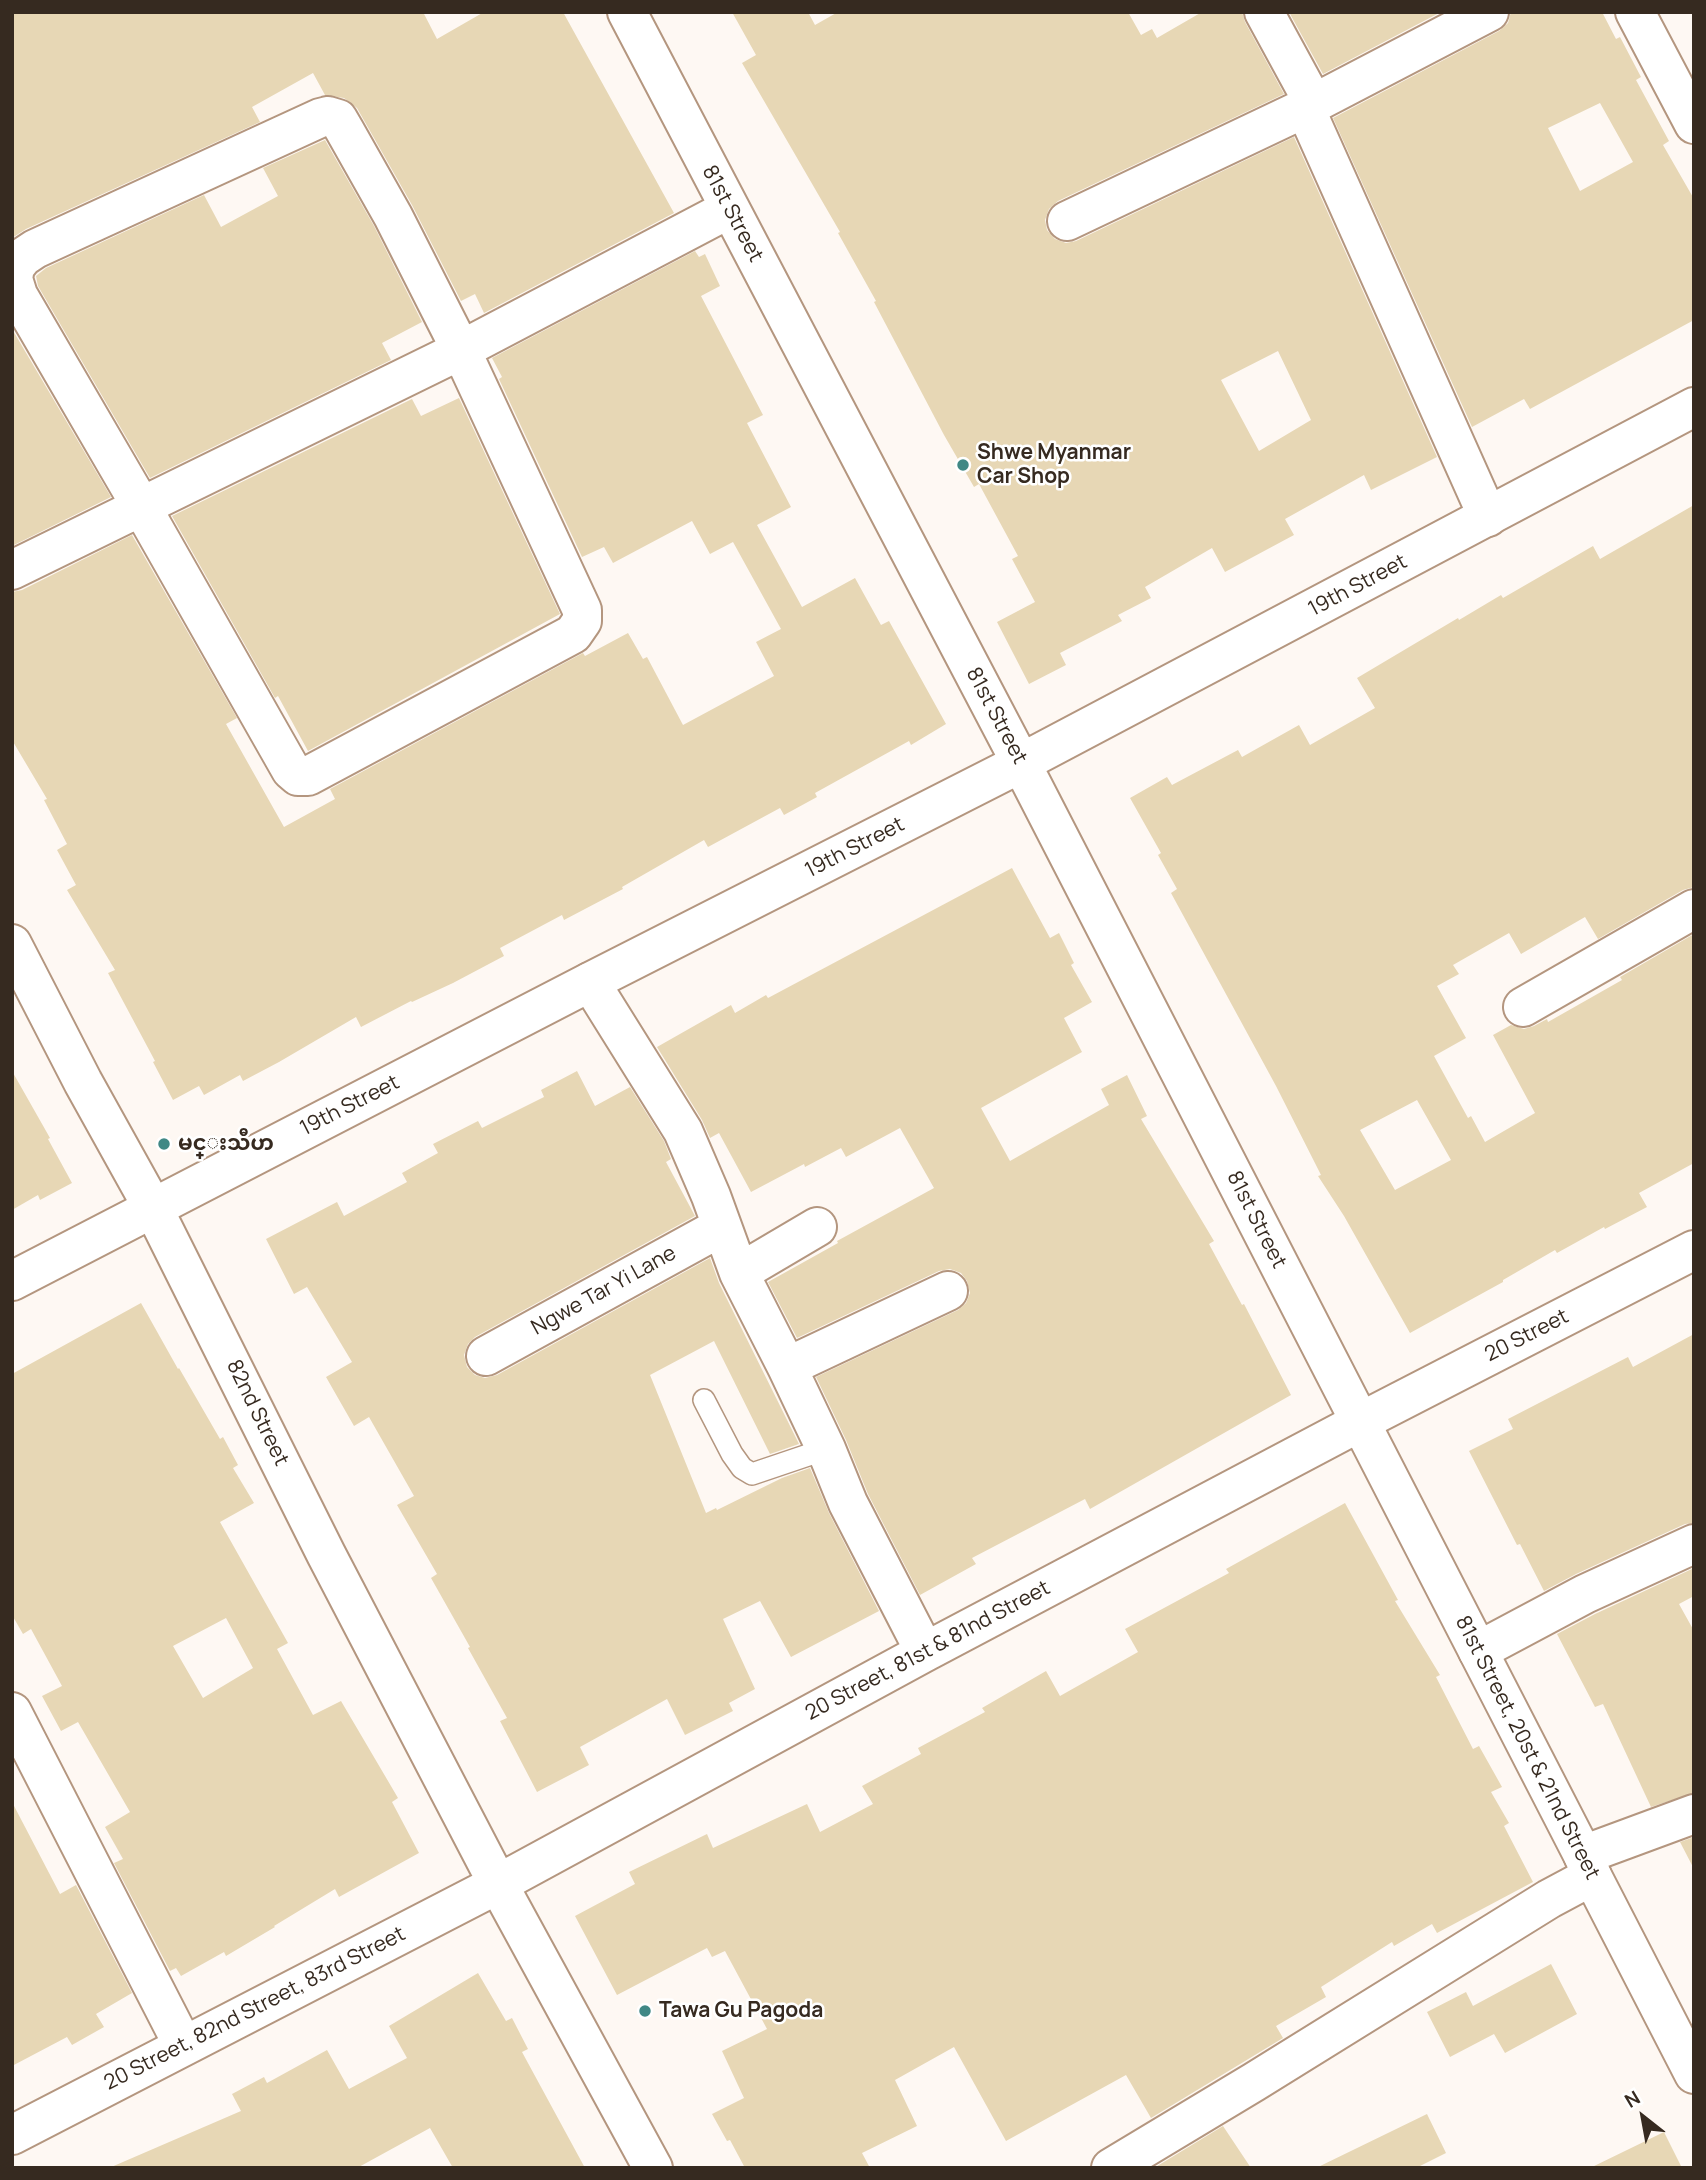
<!DOCTYPE html>
<html>
<head>
<meta charset="utf-8">
<style>
	body { margin:0 }
	#map { position:relative; width:1706px; height:2180px; overflow:hidden; background:#fef8f3; font-family:Manrope,sans-serif }
	canvas { display:block }
	.frame { position:absolute; inset:0; border:14px solid #362a20; pointer-events:none }
	.north { position:absolute; left:1608px; top:2082px; width:70px; height:70px; -webkit-text-stroke:5px #fff; paint-order:stroke; rotate:329deg; font-size:19px; font-weight:700; line-height:28px; text-align:center; color:#362a20 }
	.north::after { content:''; display:block; margin:auto; width:24px; height:32px; background:#362a20; clip-path:polygon(50% 0,100% 100%,50% 72%,0 100%) }
</style>
</head>
<body>
<div id="map">
<canvas width="1706" height="2180"></canvas>
<div class="frame"></div>
<div class="north">N</div>
</div>
<script>
const context = document.querySelector('canvas').getContext('2d');
context.lineJoin = 'round';
function fillPath(path, color) { context.fillStyle = color; context.fill(path, 'evenodd'); }
const poly = rows => new Path2D(rows.map(r => 'M' + r).join(''));
function trace(path, color, width, dash) { context.strokeStyle = color; context.lineWidth = width; context.lineCap = dash ? 'butt' : 'round'; context.setLineDash(dash || []); context.stroke(path); }
function write(font, color, halo, rows, align = 'center') {
  context.font = font + ' Manrope,"Noto Sans Myanmar",sans-serif'; context.lineWidth = 5; context.setLineDash([]); context.textBaseline = 'middle'; context.strokeStyle = halo; context.fillStyle = color; for (const [text, x, y, turn = 0] of rows) {
    context.save(); context.translate(x, y); context.rotate((+turn || 0) * Math.PI / 180); context.textAlign = isNaN(turn) ? turn : align; if (halo) context.strokeText(text, 0, 0); context.fillText(text, 0, 0); context.restore();
  }
}
fillPath(poly([
	[12,12,423,12,437,39,484,12,563,12,674,213,484,313,475,294,461,301,412,205,357,108,344,98,325,95,313,73,252,107,260,122,26,229,12,238],
	[732,12,808,12,815,25,838,12,1128,12,1141,35,1152,29,1157,38,1202,12,1242,12,1245,22,1284,94,1058,201,1049,209,1045,220,1047,230,1055,239,1066,243,1076,241,1294,137,1437,457,1371,490,1364,475,1285,519,1294,535,1225,572,1212,548,1145,587,1151,598,1118,615,1122,621,1060,653,1066,665,1029,684,997,622,1035,602,1012,559,1018,556,979,484,974,487,944,435,874,302,876,301,838,233,840,232,742,63,756,55],
	[1278,351,1311,420,1259,451,1221,380],
	[1289,12,1441,12,1323,74],
	[1511,12,1602,12,1616,39,1620,37,1641,77,1636,80,1669,141,1663,145,1694,199,1694,320,1530,409,1524,399,1472,427,1333,118,1499,31,1508,23],
	[1600,103,1633,162,1580,191,1548,128],
	[325,140,374,226,422,322,382,343,391,360,150,478,38,286,36,276,46,268,204,195,221,227,278,196,263,168],
	[695,251,699,257,705,254,720,286,701,296,763,415,747,423,791,507,757,525,802,607,855,578,881,625,889,621,946,724,911,745,909,741,815,793,817,797,784,815,780,808,708,847,704,840,622,887,623,889,564,920,562,915,500,948,504,956,453,983,412,1002,411,1001,361,1027,356,1017,279,1062,243,1081,240,1075,204,1095,199,1086,173,1100,153,1062,155,1061,108,973,115,970,67,890,76,885,57,850,67,844,44,800,47,799,12,740,12,592,22,590,132,535,237,718,226,724,284,827,335,799,330,789,583,653,585,656,628,633,643,659,647,657,683,725,774,676,756,642,781,629,733,542,710,554,692,521,613,563,604,547,582,557,499,379,502,377,492,358],
	[12,329,111,497,12,546],
	[459,398,560,614,308,751,278,696,275,698,172,516,412,399,421,416],
	[1694,505,1694,887,1683,890,1598,939,1585,917,1521,954,1509,933,1453,965,1459,974,1437,986,1466,1038,1434,1056,1468,1118,1471,1116,1485,1142,1535,1113,1493,1035,1511,1025,1524,1029,1534,1026,1547,1019,1548,1022,1622,980,1620,977,1694,934,1694,1163,1639,1193,1647,1207,1605,1229,1604,1227,1557,1253,1555,1250,1503,1280,1503,1282,1410,1333,1344,1216,1318,1176,1321,1175,1276,1086,1171,893,1177,889,1158,855,1161,853,1130,798,1167,777,1172,785,1238,750,1242,757,1299,725,1310,745,1375,708,1357,678,1458,618,1459,620,1501,595,1503,598,1593,546,1600,559],
	[1417,1100,1451,1160,1395,1190,1360,1130],
	[1012,868,1050,938,1059,933,1074,963,1071,965,1092,1002,1064,1018,1082,1052,981,1108,1010,1161,1109,1105,1101,1089,1127,1075,1147,1116,1141,1119,1214,1241,1209,1244,1242,1305,1244,1304,1291,1395,1090,1509,1085,1499,972,1558,976,1564,920,1595,868,1494,846,1440,816,1377,958,1310,966,1303,970,1293,967,1281,961,1273,950,1269,939,1271,797,1338,768,1282,838,1243,837,1241,934,1188,900,1128,846,1157,841,1148,805,1167,804,1164,751,1192,719,1133,710,1138,702,1120,657,1047,731,1005,735,1013,766,995,768,998],
	[12,1071,50,1138,48,1139,72,1183,40,1200,38,1195,12,1210],
	[577,1071,595,1106,630,1087,664,1141,671,1159,666,1162,695,1216,475,1337,468,1344,464,1355,467,1367,475,1375,485,1378,497,1375,710,1258,719,1283,799,1444,770,1454,714,1341,650,1375,706,1513,716,1508,717,1510,782,1478,810,1468,829,1513,879,1611,791,1657,760,1601,723,1619,755,1689,729,1703,733,1711,685,1735,667,1699,580,1747,589,1765,537,1792,500,1721,507,1718,468,1648,470,1647,431,1578,437,1574,397,1505,414,1496,369,1417,354,1426,326,1377,352,1362,307,1287,294,1294,266,1239,337,1202,344,1216,407,1182,402,1173,438,1153,433,1144,478,1121,482,1128,544,1097,541,1090],
	[141,1303,178,1369,179,1368,220,1439,223,1437,238,1465,233,1468,254,1503,220,1522,288,1643,277,1649,313,1715,341,1701,398,1798,392,1802,419,1853,339,1897,335,1889,274,1926,275,1927,226,1956,224,1952,181,1976,176,1968,170,1971,114,1863,123,1859,105,1827,130,1812,78,1722,61,1731,42,1696,62,1686,31,1629,23,1634,12,1615,12,1374],
	[226,1618,253,1668,203,1698,173,1646],
	[1694,1334,1694,1523,1685,1524,1576,1574,1544,1591,1520,1544,1517,1545,1469,1451,1513,1429,1508,1419,1628,1357,1633,1367],
	[1345,1503,1398,1600,1395,1601,1440,1675,1436,1677,1473,1749,1479,1746,1502,1787,1491,1792,1509,1823,1504,1826,1533,1882,1437,1933,1432,1924,1394,1946,1392,1942,1321,1987,1326,1997,1276,2026,1283,2038,1151,2118,1126,2075,1006,2141,954,2047,895,2080,917,2126,862,2153,870,2168,745,2168,730,2140,727,2141,712,2114,744,2098,722,2051,767,2029,725,1951,712,1957,707,1948,617,1995,575,1916,635,1884,629,1872,707,1834,713,1848,807,1804,820,1832,873,1804,862,1786,921,1754,918,1748,985,1712,982,1708,1046,1671,1060,1696,1138,1652,1125,1629,1229,1573,1226,1569],
	[1694,1568,1694,1596,1679,1604,1694,1631,1694,1793,1651,1807,1603,1704,1595,1707,1557,1634,1595,1614],
	[12,1802,60,1894,76,1885,132,1993,96,2014,104,2027,72,2045,67,2037,12,2066],
	[1694,1837,1694,1869,1680,1842],
	[1551,1964,1577,2014,1505,2053,1494,2034,1450,2057,1427,2012,1466,1992,1473,2006],
	[478,1973,506,2021,512,2018,528,2049,522,2052,585,2168,453,2168,430,2128,357,2168,109,2168,241,2111,232,2094,264,2077,267,2083,327,2050,349,2089,407,2058,389,2026],
	[1427,2114,1446,2153,1416,2168,1316,2168],
	[1223,2126,1251,2168,1154,2168],
	[1664,2132,1682,2168,1590,2168]
]), '#e7d7b5');
const lane = poly([
	[704,1400,732,1454,742,1468,752,1474,826,1449]
]);
const street = poly([
	[1264,12,1313,102],
	[1305,108,1488,517],
	[328,116,338,119,345,131,393,216,461,350,582,610,582,621,573,634,308,776,298,776,291,770,141,506,18,295,13,279,15,267,23,257,35,249,320,118,328,116],
	[1067,221,1305,108,1489,12],
	[12,570,461,350,729,209],
	[12,944,83,1082,153,1208,326,1554,498,1884,653,2168],
	[590,982,683,1131,711,1196,739,1273,787,1367,826,1449,848,1503,925,1652],
	[1523,1007,1694,909],
	[739,1273,817,1227],
	[486,1356,721,1227],
	[787,1367,948,1291],
	[1478,1651,1585,1594,1694,1544],
	[12,1712,183,2045],
	[1583,1855,1694,1814],
	[12,2135,498,1884,925,1652,1360,1422,1694,1250],
	[1111,2168,1254,2082,1549,1899,1592,1876]
]);
const secondary = poly([
	[627,12,1021,763,1583,1855,1592,1876,1694,2074],
	[12,1281,590,982,1021,763,1694,407]
]);
const primary = poly([
	[1635,12,1694,124]
]);
trace(lane, '#b4967f', 24);
trace(street, '#b4967f', 42);
trace(secondary, '#b4967f', 42);
trace(primary, '#b4967f', 42);
trace(lane, '#fff', 21);
trace(street, '#fff', 38);
trace(secondary, '#fff', 38);
trace(primary, '#fff', 38);
for (const [x, y, r, color] of [
	[963,465,7,"#408885"],
	[164,1144,7,"#408885"],
	[645,2011,7,"#408885"]
]) { const dot = new Path2D(); dot.arc(x, y, r, 0, 2 * Math.PI); context.fillStyle = color; context.fill(dot); trace(dot, '#fff', 2.5); }
write('21px', '#362a20', '#fff', [
	["81st Street",732,214,62],
	["19th Street",1358,586,-28],
	["81st Street",996,716,62],
	["19th Street",855,848,-27],
	["19th Street",350,1106,-27],
	["81st Street",1256,1220,63],
	["Ngwe Tar Yi Lane",604,1291,-29],
	["20 Street",1527,1336,-27],
	["82nd Street",257,1413,64],
	["20 Street, 81st & 81nd Street",928,1651,-28],
	["81st Street, 20st & 21nd Street",1527,1748,63],
	["20 Street, 82nd Street, 83rd Street",255,2009,-27]
]);
write('bold 21px', '#362a20', '#fff', [
	["Shwe Myanmar",977,453],
	["Car Shop",977,477],
	["မင္းသီဟ",178,1144],
	["Tawa Gu Pagoda",659,2011]
], 'left');
</script>
</body>
</html>
